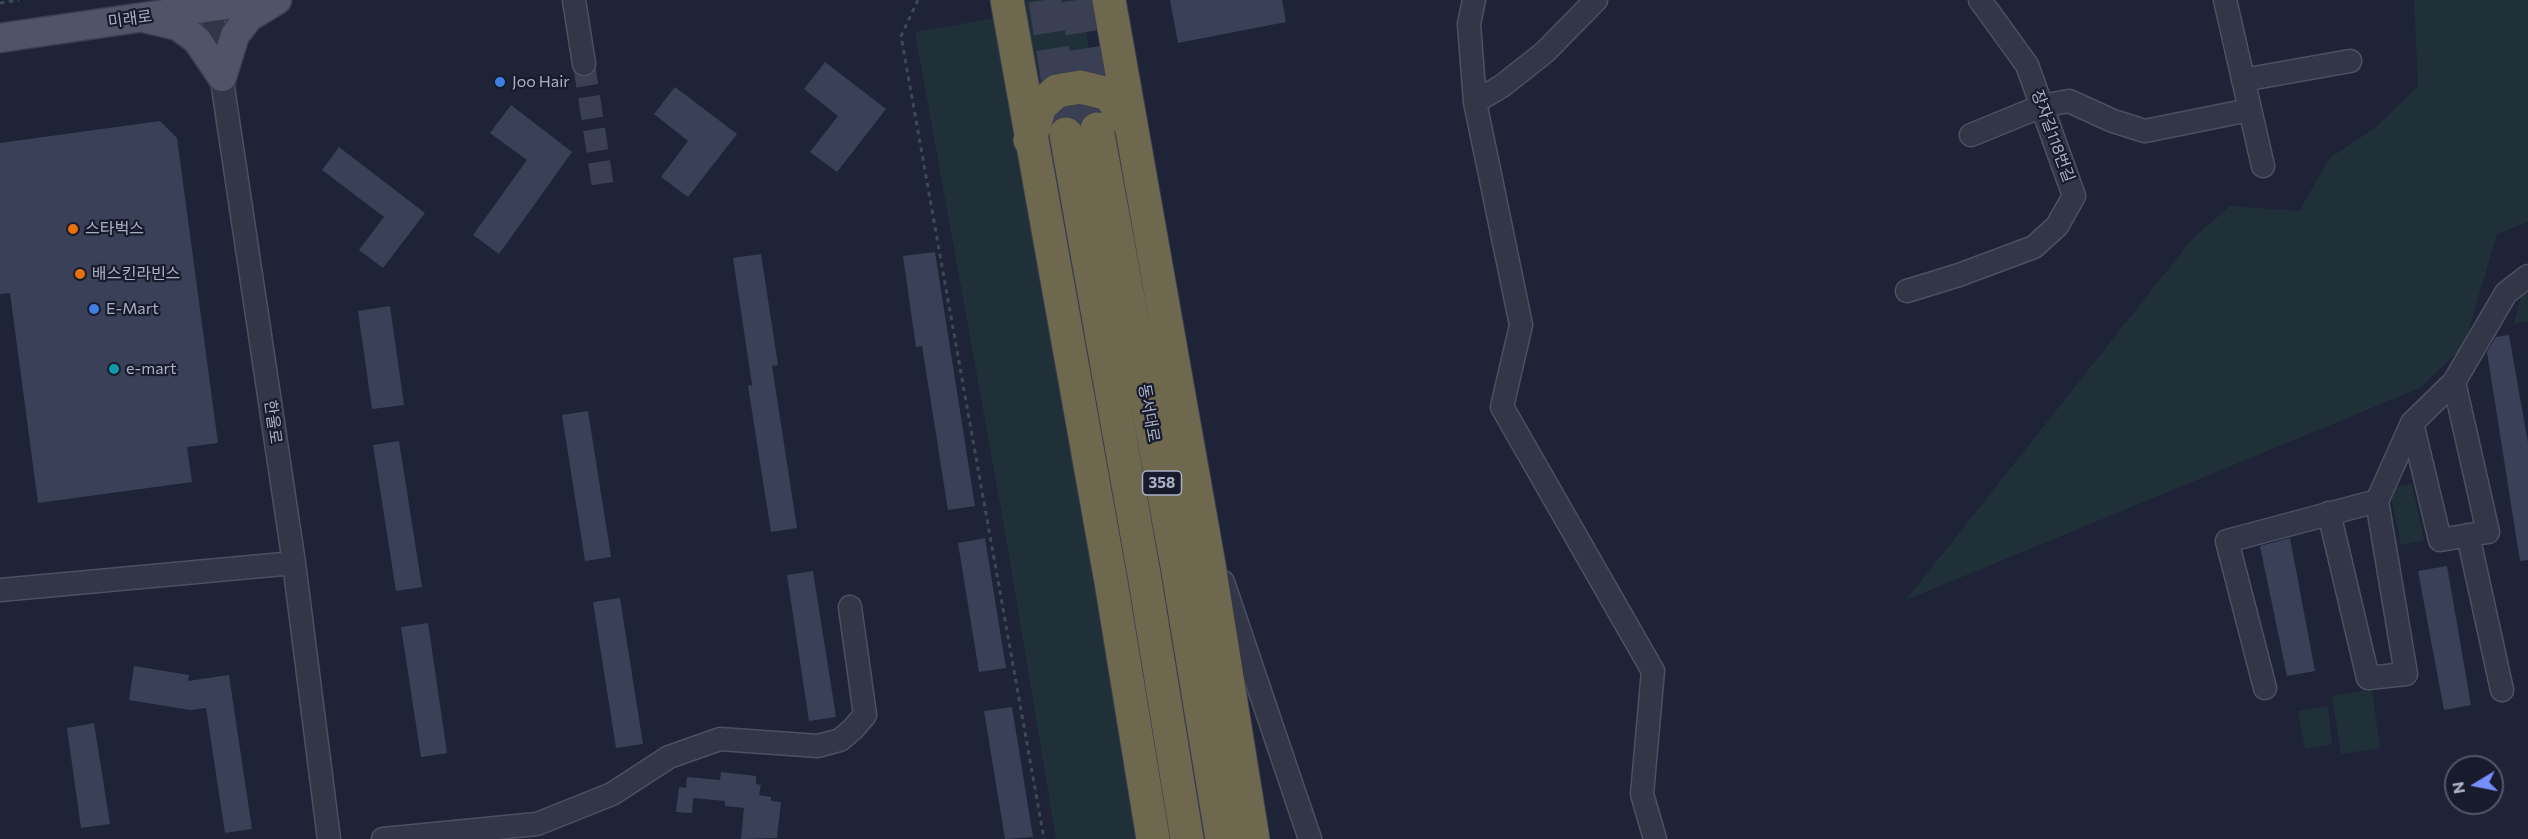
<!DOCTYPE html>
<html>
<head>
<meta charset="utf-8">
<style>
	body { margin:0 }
	#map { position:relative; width:2528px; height:839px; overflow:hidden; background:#1e2337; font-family:Commissioner,sans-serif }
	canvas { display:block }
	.north { position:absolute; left:2444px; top:755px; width:60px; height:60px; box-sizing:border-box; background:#171b2c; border:2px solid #525769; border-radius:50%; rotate:260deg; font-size:16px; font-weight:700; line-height:24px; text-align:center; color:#abb0c5 }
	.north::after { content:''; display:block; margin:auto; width:21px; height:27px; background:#788efd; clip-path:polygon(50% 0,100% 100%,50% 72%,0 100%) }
</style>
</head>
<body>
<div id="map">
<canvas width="2528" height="839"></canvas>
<div class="north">N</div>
</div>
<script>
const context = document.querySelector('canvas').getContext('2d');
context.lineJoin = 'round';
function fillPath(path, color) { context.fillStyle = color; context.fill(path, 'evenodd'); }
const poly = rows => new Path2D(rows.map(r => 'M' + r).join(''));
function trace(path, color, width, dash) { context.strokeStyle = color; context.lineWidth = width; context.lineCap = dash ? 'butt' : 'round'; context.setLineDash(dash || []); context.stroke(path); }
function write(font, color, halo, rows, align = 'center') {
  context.font = font + ' Commissioner,"Noto Sans KR",sans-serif'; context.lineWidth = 4.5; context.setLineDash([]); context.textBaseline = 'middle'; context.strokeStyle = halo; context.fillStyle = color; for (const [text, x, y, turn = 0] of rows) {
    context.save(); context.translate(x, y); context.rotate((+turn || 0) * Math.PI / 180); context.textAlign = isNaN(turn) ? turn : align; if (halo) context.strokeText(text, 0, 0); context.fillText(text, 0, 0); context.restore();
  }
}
fillPath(poly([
	[1015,0,1081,0,1093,74,1032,97],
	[2414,0,2528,0,2528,222,2497,234,2464,346,2420,388,1906,600,2192,239,2230,206,2299,211,2330,158,2376,127,2418,86],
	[995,18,1138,839,1056,839,1004,526,915,32],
	[2528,287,2528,321,2514,324,2523,288],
	[2412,484,2424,540,2401,545,2389,488],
	[2372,689,2380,748,2341,754,2332,696],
	[2328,706,2332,744,2305,749,2298,711]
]), '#203038');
fillPath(poly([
	[1170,0,1282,0,1286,22,1178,43],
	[825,62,886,109,837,172,810,152,838,116,804,89],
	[675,87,737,134,688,197,661,177,688,141,654,114],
	[511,105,572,152,499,254,473,235,527,160,490,133],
	[160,121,177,138,218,443,187,447,192,482,38,503,10,293,0,294,0,143],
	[339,147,425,213,383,268,359,250,384,217,322,170],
	[935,252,975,506,948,510,922,346,916,347,903,256],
	[761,254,778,365,772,366,797,528,771,532,748,386,752,385,733,258],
	[390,306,404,405,372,409,358,311],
	[2509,335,2528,443,2528,560,2520,561,2487,352,2496,337],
	[588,411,611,557,585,561,562,415],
	[399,441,422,587,396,591,373,445],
	[985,538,1006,668,979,672,958,543],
	[2290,538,2315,671,2287,676,2260,546],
	[2447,566,2471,705,2444,710,2418,571],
	[813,571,836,717,809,721,787,575],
	[620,598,643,744,616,748,593,602],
	[428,623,447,753,421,757,401,627],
	[134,666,189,675,188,681,229,675,252,829,225,833,206,708,190,710,129,700],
	[1012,707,1033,837,1005,839,984,711],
	[94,723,110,824,81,828,67,728],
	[721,772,756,776,756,784,761,785,759,795,771,797,771,801,781,802,777,838,741,839,744,808,725,806,725,801,693,798,692,813,676,812,679,787,686,788,687,777,720,780]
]), '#3a4058');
trace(poly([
	[584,64,604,194]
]), '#3a3f53', 22, [22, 11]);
trace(poly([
	[1045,0,1066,134],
	[1077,0,1097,129]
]), '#3a3f53', 33, [33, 16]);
const minor = poly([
	[574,0,584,64],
	[1474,0,1469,24,1475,102,1521,325,1502,407,1653,671,1642,794,1655,839],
	[2225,0,2263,166],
	[211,7,294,563,329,839],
	[2243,80,2350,61],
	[1475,102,1502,86,1545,52,1596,0],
	[1971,135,2042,106,2069,101,2113,121,2145,131,2249,110],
	[1907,291,1959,275,2034,247,2057,226,2074,196,2027,65,1980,0],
	[2412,423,2440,540,2488,532,2454,382],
	[2329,513,2368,678,2406,674,2377,501],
	[2468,535,2502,690],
	[1223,582,1310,839],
	[0,590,294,563],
	[2265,688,2227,541,2377,501,2412,423,2454,382,2506,293,2528,276],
	[383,839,537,824,612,794,669,757,720,739,818,746,840,740,853,729,865,715,850,607]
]);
const major = poly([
	[148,19,178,26,197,40,222,77],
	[0,38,261,0],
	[222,77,235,35,249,17,277,0]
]);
const highway = poly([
	[1007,0,1111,582,1153,839],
	[1109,0,1209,565,1253,839],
	[1097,129,1178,571,1222,839],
	[1066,134,1145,580,1187,839],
	[1030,140,1040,106,1057,91,1080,87,1109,94,1129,123]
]);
trace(minor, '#4c5063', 25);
trace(major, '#3b3f51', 31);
trace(highway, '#393d4f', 35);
trace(poly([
	[918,0,901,36,1044,839],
	[0,3,19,0]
]), '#3b4b53', 3, [4.5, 4.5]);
trace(minor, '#323647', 22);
trace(major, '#4f5468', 28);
trace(highway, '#6e684e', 33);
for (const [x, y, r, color] of [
	[500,82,6,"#3f7fe0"],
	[73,229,6,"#e8710a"],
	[80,274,6,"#e8710a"],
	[94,309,6,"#3f7fe0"],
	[114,369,6,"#0f9aa8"]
]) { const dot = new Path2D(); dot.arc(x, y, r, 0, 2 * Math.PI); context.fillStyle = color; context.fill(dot); trace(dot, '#171b2c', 2); }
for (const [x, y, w] of [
	[1162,483,39]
]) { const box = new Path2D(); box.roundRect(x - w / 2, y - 12, w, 24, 4.5); context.fillStyle = '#171b2c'; context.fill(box); trace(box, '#abb0c5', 1.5); }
write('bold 15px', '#abb0c5', null, [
	["358",1162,483]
]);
write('16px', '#abb0c5', '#171b2c', [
	["미래로",130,19,-8],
	["장자길118번길",2053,136,70],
	["동서대로",1149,413,80],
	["한울로",273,422,82]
]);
write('16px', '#abb0c5', '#171b2c', [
	["Joo Hair",512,82],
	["스타벅스",85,229],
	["배스킨라빈스",92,274],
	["E-Mart",106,309],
	["e-mart",126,369]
], 'left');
</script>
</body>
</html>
